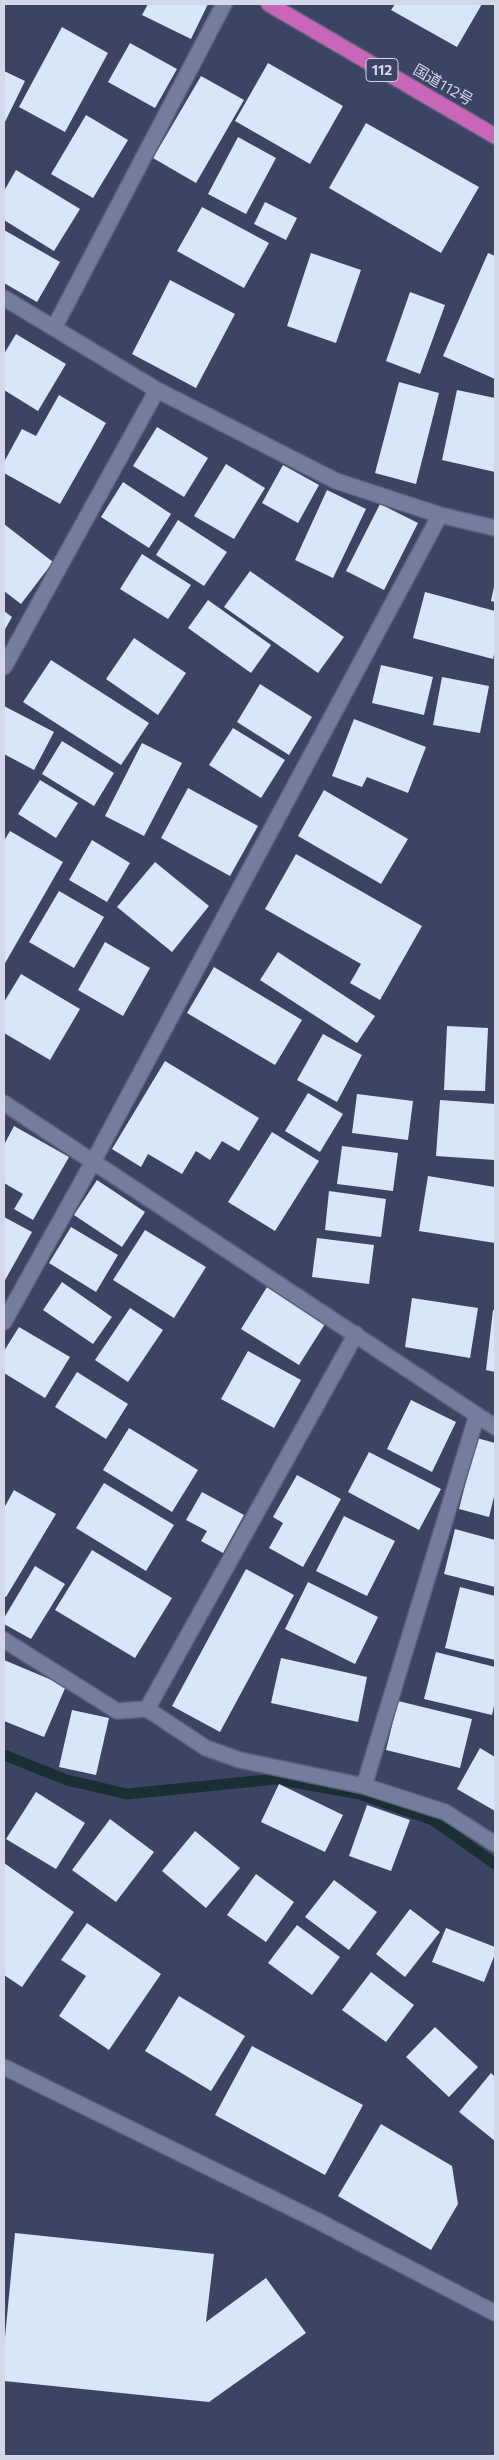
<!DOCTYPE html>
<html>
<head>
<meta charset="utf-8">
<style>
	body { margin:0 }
	#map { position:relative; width:499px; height:2460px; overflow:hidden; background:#3d4463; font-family:Commissioner,sans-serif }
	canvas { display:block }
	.frame { position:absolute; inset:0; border:5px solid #d2d7ea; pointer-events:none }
</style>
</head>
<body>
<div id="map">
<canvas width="499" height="2460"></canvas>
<div class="frame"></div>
</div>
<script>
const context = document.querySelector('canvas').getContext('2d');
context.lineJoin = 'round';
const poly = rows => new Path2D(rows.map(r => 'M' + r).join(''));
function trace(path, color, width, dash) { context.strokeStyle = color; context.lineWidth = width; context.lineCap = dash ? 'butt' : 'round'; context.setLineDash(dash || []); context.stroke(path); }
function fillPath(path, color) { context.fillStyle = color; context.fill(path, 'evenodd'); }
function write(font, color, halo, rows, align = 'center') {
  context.font = font + ' Commissioner,"Noto Sans JP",sans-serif'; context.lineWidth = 5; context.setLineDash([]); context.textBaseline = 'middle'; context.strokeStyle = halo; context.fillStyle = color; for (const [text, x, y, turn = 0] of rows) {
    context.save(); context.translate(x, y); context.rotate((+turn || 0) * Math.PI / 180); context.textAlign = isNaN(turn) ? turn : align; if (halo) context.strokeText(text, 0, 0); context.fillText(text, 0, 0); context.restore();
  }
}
trace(poly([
	[4,1755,67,1780,127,1794,276,1779,360,1794,433,1820,495,1864]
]), '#192f34', 11);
fillPath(poly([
	[148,4,208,4,191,39,142,15],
	[395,4,482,4,457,47,391,10],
	[62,27,108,53,65,132,19,107],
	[130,43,177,69,155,108,108,82],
	[268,63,343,106,310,164,235,121],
	[4,71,25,81,4,124],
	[201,76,244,100,196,183,153,158],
	[86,115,128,140,93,198,51,174],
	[366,123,479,187,441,253,329,188],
	[238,137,276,158,246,214,208,194],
	[16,170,80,209,54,251,4,220,4,191],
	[265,202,297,218,286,240,254,224],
	[202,207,269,243,244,288,177,251],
	[4,230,60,262,37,302,4,283],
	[311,253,361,270,336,343,287,326],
	[488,253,495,256,495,379,443,356],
	[170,280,235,314,196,388,132,354],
	[410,292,445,305,420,374,386,361],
	[16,334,66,364,38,411,4,390,4,354],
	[399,382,439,393,416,484,375,473],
	[457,390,495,398,495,472,442,460],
	[59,395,106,423,60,504,4,473,4,462,22,429,36,436],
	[157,427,208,458,184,497,133,466],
	[226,464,265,488,234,539,194,516],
	[283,465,319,485,298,523,262,503],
	[123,482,171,514,149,548,101,517],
	[327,490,366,509,333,578,295,560],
	[380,504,418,523,384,590,346,571],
	[178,520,227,552,204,586,156,555],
	[4,524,53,562,21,604,4,591],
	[142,554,191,585,168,619,120,589],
	[250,571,344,637,318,673,224,607],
	[495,582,495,602,491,601],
	[425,592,495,611,495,649,493,659,413,638],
	[208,600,271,645,251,673,188,628],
	[4,611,12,617,4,631],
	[134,638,186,673,158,715,106,679],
	[51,660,149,723,121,765,23,702],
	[381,665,433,677,424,715,372,703],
	[442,677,489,686,480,733,433,725],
	[260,684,312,717,289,755,237,722],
	[4,706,54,732,34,770,4,754],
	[354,719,426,747,408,793,367,777,362,787,332,776],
	[233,728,285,760,261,798,209,765],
	[62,741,114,773,94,806,42,774],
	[142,743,182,763,144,836,105,816],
	[40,780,78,803,56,838,18,814],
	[188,788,258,826,230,876,161,838],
	[324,790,408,839,381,884,298,836],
	[10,831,63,862,4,965,4,841],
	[92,840,130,863,107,902,69,880],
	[296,854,422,926,380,1000,350,983,361,964,265,909],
	[155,862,209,906,172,952,117,907],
	[59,891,104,917,74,968,29,942],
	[105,942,150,968,123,1016,78,990],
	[278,952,375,1016,357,1043,260,980],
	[214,967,302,1020,275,1065,187,1013],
	[21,974,80,1009,50,1060,4,1033,4,1002],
	[447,1026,488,1028,485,1091,444,1090],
	[323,1034,362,1055,337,1102,297,1080],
	[165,1061,259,1118,239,1151,222,1141,210,1160,196,1151,182,1174,148,1154,141,1167,112,1149],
	[308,1093,343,1114,320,1152,285,1131],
	[357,1094,413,1101,408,1140,352,1133],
	[440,1100,495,1104,495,1160,436,1156],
	[14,1126,69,1157,33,1220,14,1209,23,1194,4,1183,4,1145],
	[272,1132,319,1161,275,1231,228,1202],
	[342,1146,398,1153,393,1191,337,1184],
	[428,1176,495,1187,495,1243,419,1231],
	[97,1180,145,1212,122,1247,74,1215],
	[329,1191,386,1199,381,1237,325,1230],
	[4,1217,32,1232,4,1282],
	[71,1227,118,1255,96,1292,49,1263],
	[145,1230,206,1267,174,1318,113,1280],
	[317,1238,374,1245,369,1284,312,1277],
	[62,1282,112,1317,93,1344,43,1310],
	[267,1287,325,1324,299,1365,241,1329],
	[412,1298,478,1308,470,1358,405,1347],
	[130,1308,163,1330,128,1382,95,1360],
	[493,1310,495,1310,495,1372,486,1370],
	[19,1327,70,1357,45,1398,4,1373,4,1351],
	[248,1351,301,1380,274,1428,221,1399],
	[77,1372,128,1404,106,1439,55,1407],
	[411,1400,456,1422,432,1472,387,1449],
	[129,1428,198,1470,172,1512,103,1470],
	[477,1438,495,1443,495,1493,489,1517,459,1509],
	[369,1452,441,1489,419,1530,348,1492],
	[297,1475,341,1499,303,1567,269,1548,283,1523,273,1517],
	[104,1483,174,1525,146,1571,76,1528],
	[14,1490,56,1514,6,1597,4,1596,4,1508],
	[202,1492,244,1515,223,1553,201,1541,207,1531,186,1520],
	[344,1516,395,1541,367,1596,316,1571],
	[455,1529,495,1540,495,1587,444,1574],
	[92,1550,172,1598,135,1658,55,1610],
	[35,1566,65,1584,31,1639,4,1624,4,1618],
	[246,1569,294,1595,220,1732,172,1706],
	[308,1582,378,1617,355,1664,285,1629],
	[460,1587,495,1596,495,1660,445,1648],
	[436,1652,495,1667,495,1701,492,1715,424,1699],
	[281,1658,367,1677,358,1722,271,1703],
	[4,1660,66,1686,44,1737,4,1721],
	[398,1701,472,1719,460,1768,386,1750],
	[72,1710,109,1718,96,1775,59,1767],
	[480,1748,495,1757,495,1811,457,1789],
	[279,1784,343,1815,325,1852,261,1822],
	[36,1792,85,1823,56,1869,6,1839],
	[367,1805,410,1820,391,1871,349,1856],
	[110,1819,154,1852,116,1902,72,1870],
	[195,1831,240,1868,206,1908,162,1871],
	[4,1863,74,1912,22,1987,4,1975],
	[256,1874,294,1902,266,1942,227,1915],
	[334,1880,377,1912,349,1950,305,1917],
	[410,1909,440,1932,405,1977,376,1954],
	[87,1923,161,1974,109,2050,59,2016,86,1976,61,1960],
	[297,1925,340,1957,312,1995,268,1963],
	[446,1928,495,1947,495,1954,484,1982,432,1962],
	[371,1972,414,2005,386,2042,342,2010],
	[179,1996,245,2036,211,2091,145,2051],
	[435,2027,478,2067,449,2097,406,2057],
	[252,2046,363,2105,325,2175,215,2115],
	[491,2073,495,2077,495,2141,459,2112],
	[381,2124,452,2166,458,2204,431,2250,338,2196],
	[15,2233,214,2254,206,2322,266,2278,306,2333,209,2402,4,2381,4,2348]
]), '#d8e6f9');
const minor = poly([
	[4,298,157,390,336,481,440,515,495,528],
	[54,328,224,4],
	[4,667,157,390],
	[4,1103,495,1427],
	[4,1322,94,1160,440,515],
	[4,1640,117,1711,147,1709,356,1334],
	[147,1709,206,1748,240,1760,364,1786,445,1812,495,1844],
	[364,1786,477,1415],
	[4,2067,318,2221,495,2313]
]);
const highway = poly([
	[269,4,495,136]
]);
trace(minor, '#5c617b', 18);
trace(highway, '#5c617b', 18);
trace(minor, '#757d9f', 15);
trace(highway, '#c966b7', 15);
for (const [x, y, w] of [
	[382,70,32]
]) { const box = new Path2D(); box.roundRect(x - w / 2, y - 11.5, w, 23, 4); context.fillStyle = '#3d4463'; context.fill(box); trace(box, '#d2d7ea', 1); }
write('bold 14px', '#d2d7ea', null, [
	["112",382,70]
]);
write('15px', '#d2d7ea', '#3d4463', [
	["国道112号",443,85,30]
]);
</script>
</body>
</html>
